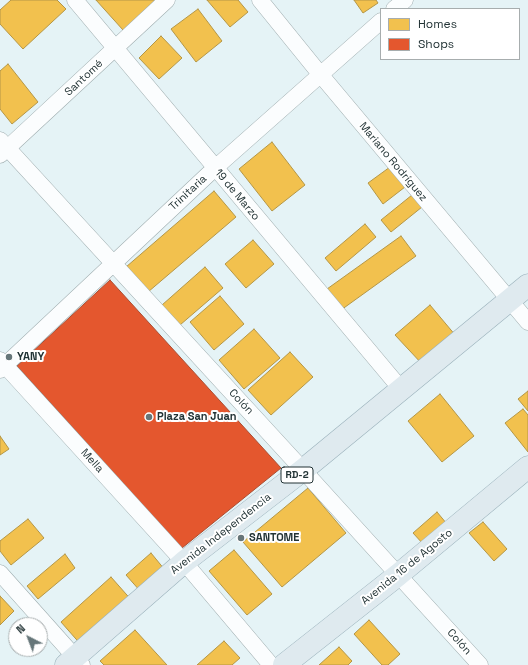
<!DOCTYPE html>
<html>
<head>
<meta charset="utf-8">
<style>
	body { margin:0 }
	#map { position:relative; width:528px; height:665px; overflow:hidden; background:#e5f3f6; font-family:"Space Grotesk",sans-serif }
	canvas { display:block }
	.legend { position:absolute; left:380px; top:8px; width:140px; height:52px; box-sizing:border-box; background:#fff; border:1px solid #a7adae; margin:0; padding:5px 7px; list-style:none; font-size:12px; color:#223335 }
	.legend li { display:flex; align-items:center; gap:8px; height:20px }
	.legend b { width:20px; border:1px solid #a7adae }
	.north { position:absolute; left:8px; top:617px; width:40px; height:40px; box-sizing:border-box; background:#fff; border:1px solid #a7adae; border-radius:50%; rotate:318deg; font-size:11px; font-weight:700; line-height:16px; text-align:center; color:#223335 }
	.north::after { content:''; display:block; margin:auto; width:14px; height:18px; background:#667679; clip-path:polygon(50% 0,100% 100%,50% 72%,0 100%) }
</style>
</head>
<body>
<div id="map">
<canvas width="528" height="665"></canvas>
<ul class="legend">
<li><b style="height:11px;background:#f2c14e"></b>Homes</li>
<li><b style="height:11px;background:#e4572e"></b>Shops</li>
</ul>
<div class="north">N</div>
</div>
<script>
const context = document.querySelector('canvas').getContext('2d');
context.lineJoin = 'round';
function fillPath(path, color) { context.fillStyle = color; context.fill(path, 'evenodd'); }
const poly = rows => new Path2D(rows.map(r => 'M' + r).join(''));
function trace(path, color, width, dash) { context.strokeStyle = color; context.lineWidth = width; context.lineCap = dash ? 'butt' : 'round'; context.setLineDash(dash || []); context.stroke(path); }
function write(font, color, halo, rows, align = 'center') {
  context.font = font + ' "Space Grotesk",sans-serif'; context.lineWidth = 4; context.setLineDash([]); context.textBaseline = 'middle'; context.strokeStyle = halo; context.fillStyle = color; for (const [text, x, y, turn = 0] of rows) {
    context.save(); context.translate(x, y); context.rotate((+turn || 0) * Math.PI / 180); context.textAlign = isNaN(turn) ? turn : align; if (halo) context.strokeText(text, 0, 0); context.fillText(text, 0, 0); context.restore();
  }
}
const homes = poly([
	[11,0,57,0,66,9,23,49,0,24,0,10,11,0],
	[96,0,158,0,123,30,96,0],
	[207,0,238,0,248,12,230,27,207,0],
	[354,0,376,0,378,3,363,13,354,0],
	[198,9,222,41,196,62,171,29,198,9],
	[161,36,182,58,159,79,139,58,161,36],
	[8,64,38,102,12,124,0,109,0,71,8,64],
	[272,142,305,185,272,211,239,169,272,142],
	[390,167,405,187,383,204,368,183,390,167],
	[214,191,236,217,148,292,126,267,214,191],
	[412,195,422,207,391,232,381,220,412,195],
	[365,224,376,237,336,271,325,258,365,224],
	[401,236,416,256,341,310,327,289,401,236],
	[253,240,274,264,246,288,225,264,253,240],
	[205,267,223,288,180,325,162,305,205,267],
	[220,296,244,324,214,350,190,322,220,296],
	[430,305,456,336,423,365,395,335,430,305],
	[254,329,280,358,244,389,219,360,254,329],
	[290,352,313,377,271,415,248,390,290,352],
	[528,391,528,411,518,399,528,391],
	[440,394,474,436,442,462,408,421,440,394],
	[523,409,528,415,528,452,505,423,523,409],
	[0,436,9,449,0,455,0,436],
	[308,488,346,533,282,587,243,542,308,488],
	[437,512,447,524,424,545,413,533,437,512],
	[28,519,44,538,11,565,0,551,0,541,28,519],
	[483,522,507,549,494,561,469,533,483,522],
	[234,550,272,594,247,615,209,571,234,550],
	[151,553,165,570,141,592,126,575,151,553],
	[65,554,75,568,38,599,27,586,65,554],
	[111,577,134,603,83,647,61,622,111,577],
	[0,596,14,611,0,625,0,596],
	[369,620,400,654,388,665,382,665,354,634,369,620],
	[135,630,167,665,104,665,100,661,135,630],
	[224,641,240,658,232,665,197,665,224,641],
	[339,647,352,661,348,665,319,665,339,647]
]);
fillPath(homes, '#f2c14e');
trace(homes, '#b49646', 1);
const shops = poly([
	[110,280,281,468,182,548,17,366,110,280]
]);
fillPath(shops, '#e4572e');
trace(shops, '#aa4c30', 1);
const street = poly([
	[75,0,401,389],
	[260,0,320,74,528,322],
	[394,9,405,0],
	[0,140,303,470,480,665],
	[0,155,167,0],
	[0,360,184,562,271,665],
	[0,370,215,168,381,21],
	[0,573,82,665]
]);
const primary = poly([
	[66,665,184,562,303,470,528,285],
	[284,665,398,575,528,467]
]);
trace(street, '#9eacae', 17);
trace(primary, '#99b0ba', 23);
trace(street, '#fbfdfe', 16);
trace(primary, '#dfeaef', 22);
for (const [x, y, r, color] of [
	[9,357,4,"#667679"],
	[149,417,4,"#667679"],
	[241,538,4,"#667679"]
]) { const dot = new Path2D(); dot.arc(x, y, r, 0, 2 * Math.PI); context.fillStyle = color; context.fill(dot); trace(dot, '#fff', 1.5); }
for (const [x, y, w] of [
	[297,475,32]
]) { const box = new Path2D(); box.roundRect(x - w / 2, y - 8, w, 16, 3); context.fillStyle = '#fff'; context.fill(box); trace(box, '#223335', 1); }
write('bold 10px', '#223335', null, [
	["RD-2",297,475]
]);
write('11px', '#223335', '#fff', [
	["Santomé",84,78,-43],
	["Mariano Rodríguez",393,162,50],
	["Trinitaria",188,193,-43],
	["19 de Marzo",237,195,50],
	["Colón",241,402,47],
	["Mella",92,461,48],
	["Avenida Independencia",221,534,-38],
	["Avenida 16 de Agosto",407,567,-39],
	["Colón",459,642,48]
]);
write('bold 11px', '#223335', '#fff', [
	["YANY",17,357],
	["Plaza San Juan",157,417],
	["SANTOME",249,538]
], 'left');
</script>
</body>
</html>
